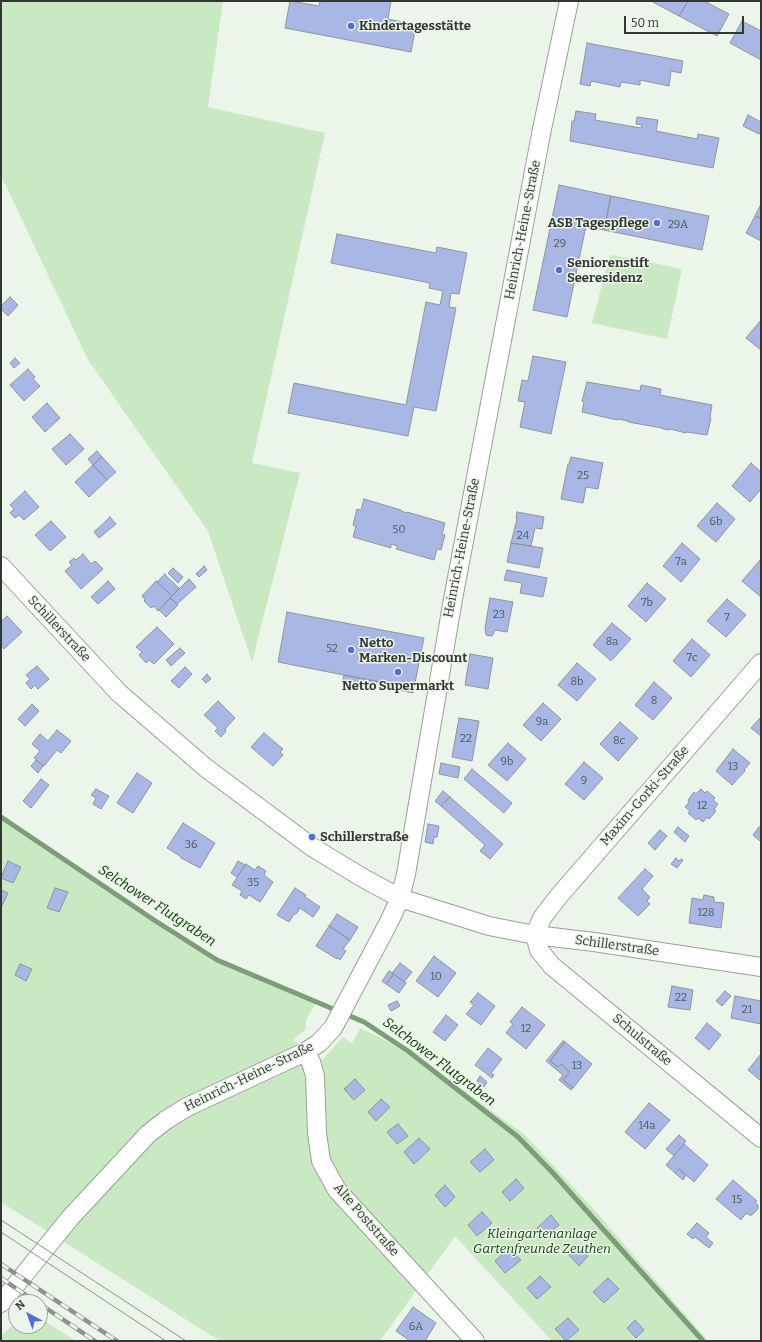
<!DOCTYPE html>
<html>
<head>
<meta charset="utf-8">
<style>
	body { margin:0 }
	#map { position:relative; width:762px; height:1342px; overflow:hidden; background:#ebf5e9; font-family:Bitter,serif }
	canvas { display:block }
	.frame { position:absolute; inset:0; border:2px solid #333732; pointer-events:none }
	.north { position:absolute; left:8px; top:1294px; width:40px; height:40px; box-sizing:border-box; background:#ebf5e9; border:1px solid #a1a9a0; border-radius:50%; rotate:319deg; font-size:11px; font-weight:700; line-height:16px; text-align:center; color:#333732 }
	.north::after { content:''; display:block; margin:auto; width:14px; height:18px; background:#516de2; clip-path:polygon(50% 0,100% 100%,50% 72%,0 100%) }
	.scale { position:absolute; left:624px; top:16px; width:120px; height:18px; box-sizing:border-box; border:2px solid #333732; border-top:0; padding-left:5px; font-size:12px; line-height:14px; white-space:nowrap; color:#333732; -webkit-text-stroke:3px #ebf5e9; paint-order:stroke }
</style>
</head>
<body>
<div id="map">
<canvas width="762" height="1342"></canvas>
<div class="frame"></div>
<div class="north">N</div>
<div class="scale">50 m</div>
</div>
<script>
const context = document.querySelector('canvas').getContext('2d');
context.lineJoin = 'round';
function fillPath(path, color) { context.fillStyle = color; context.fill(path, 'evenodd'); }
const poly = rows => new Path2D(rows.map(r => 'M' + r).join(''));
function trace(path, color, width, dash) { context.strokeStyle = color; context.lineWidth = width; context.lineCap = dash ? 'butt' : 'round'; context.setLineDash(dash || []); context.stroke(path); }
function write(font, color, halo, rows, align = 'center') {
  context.font = font + ' Bitter,serif'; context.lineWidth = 3; context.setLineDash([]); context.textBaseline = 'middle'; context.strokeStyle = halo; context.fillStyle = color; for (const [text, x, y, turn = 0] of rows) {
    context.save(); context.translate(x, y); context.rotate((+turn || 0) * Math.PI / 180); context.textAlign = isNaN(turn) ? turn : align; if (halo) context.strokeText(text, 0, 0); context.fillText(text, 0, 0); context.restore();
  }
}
fillPath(poly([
	[1,1,223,1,208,107,325,133,252,463,300,473,252,662,208,531,88,360,1,175],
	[613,255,682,269,667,339,592,323,609,257],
	[1,817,192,946,315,1004,306,1020,306,1029,293,1040,322,1060,343,1037,352,1043,360,1028,391,1043,430,1066,525,1135,590,1205,708,1341,552,1341,455,1236,380,1341,220,1341,1,1202],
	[40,1318,76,1341,1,1341,1,1336,3,1334,16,1322,16,1326,40,1326]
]), '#c8e9c2');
trace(poly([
	[1,817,154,920,217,960,364,1022,408,1051,518,1137,552,1172,703,1341]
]), '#7d9d78', 5);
const building = poly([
	[290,1,319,6,320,1,391,1,388,19,416,25,411,52,285,28,290,1],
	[651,1,688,1,679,16,651,1],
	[688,1,704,1,729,14,717,36,679,16,688,1],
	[742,21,761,31,761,60,730,43,742,21],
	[587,43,683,61,681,73,671,71,669,86,640,80,640,85,621,82,620,87,591,81,590,86,580,84,587,43],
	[576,111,596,114,595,120,641,128,642,125,636,124,637,117,658,120,656,131,697,139,698,134,719,138,713,168,570,141,572,121,574,121,576,111],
	[748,115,761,122,761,131,759,134,743,126,748,115],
	[559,185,611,196,604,230,586,226,567,317,533,310,559,185],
	[611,196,709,216,702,250,604,230,611,196],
	[761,204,761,215,760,218,755,216,761,204],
	[761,215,761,241,746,233,755,216,760,218,761,215],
	[337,234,436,253,437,247,467,253,459,294,451,293,449,307,456,308,436,411,414,407,408,436,288,413,294,383,406,405,426,302,440,305,443,291,429,288,430,283,331,263,337,234],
	[10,297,18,305,8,316,1,309,1,306,10,297],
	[761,320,761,350,746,338,761,320],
	[533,356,566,362,551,434,520,427,525,402,518,401,522,380,528,381,533,356],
	[15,358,20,363,14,368,10,363,15,358],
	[28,369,35,377,33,379,40,386,24,401,10,385,28,369],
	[587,382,640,391,641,385,661,389,660,395,712,405,710,417,711,418,707,435,687,432,686,433,670,429,668,430,663,429,662,428,628,422,628,421,618,419,617,420,582,412,584,402,582,401,587,382],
	[47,403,60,418,45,432,32,417,47,403],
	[70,434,84,449,66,465,52,449,70,434],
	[97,451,102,457,93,465,88,459,97,451],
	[102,457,116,472,107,480,93,465,102,457],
	[571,457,603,463,598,489,586,487,583,503,561,499,568,464,569,464,571,457],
	[751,463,761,472,761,489,750,502,732,486,751,463],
	[93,465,107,480,89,497,75,482,93,465],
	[25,491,39,507,24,520,19,515,15,518,10,513,14,509,10,505,25,491],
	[364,499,401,510,401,511,407,513,407,512,445,523,442,534,445,535,441,550,437,549,434,560,396,549,398,546,391,544,391,548,353,537,356,526,353,525,357,509,361,510,364,499],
	[717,503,735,519,716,542,697,526,717,503],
	[517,512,544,517,542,529,535,528,531,546,511,543,517,519,516,519,517,512],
	[110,517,116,524,99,538,94,532,110,517],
	[51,521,66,537,50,551,35,535,51,521],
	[511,543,543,548,539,568,507,562,511,543],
	[682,543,700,559,681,582,663,566,682,543],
	[83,554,91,564,95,561,103,569,81,589,65,571,72,565,69,562,74,558,76,560,83,554],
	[761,559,761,597,742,581,761,559],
	[204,566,207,570,199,577,196,574,204,566],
	[173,568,183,577,178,583,168,573,173,568],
	[507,570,547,578,543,597,520,593,522,583,504,580,507,570],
	[165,574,166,576,179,588,172,596,157,582,165,574],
	[189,579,196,587,177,604,170,598,189,579],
	[108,581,115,589,98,604,91,597,108,581],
	[156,581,172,596,158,611,154,606,151,608,144,601,145,600,142,596,156,581],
	[647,583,666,599,646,622,628,606,647,583],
	[170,598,178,605,166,617,159,610,170,598],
	[490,598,513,602,507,632,495,630,492,636,486,635,485,628,490,598],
	[727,599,746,615,726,637,707,621,727,599],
	[287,612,424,638,413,693,389,688,389,684,278,662,287,612],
	[7,616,22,632,4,649,1,645,1,622,7,616],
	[612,623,631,639,611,661,593,645,612,623],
	[157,627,174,644,154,664,149,660,146,663,139,655,142,652,136,647,157,627],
	[692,639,710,655,691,677,673,661,692,639],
	[180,648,185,653,171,666,166,660,180,648],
	[470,654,493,658,488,689,465,685,470,654],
	[577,663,596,679,577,701,558,685,577,663],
	[37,666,49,679,38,689,35,685,31,689,26,683,30,679,26,675,37,666],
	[185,667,192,674,179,688,171,681,185,667],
	[207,674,211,679,206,683,202,679,207,674],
	[344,675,377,681,375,690,342,683,344,675],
	[654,682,672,698,653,720,635,705,654,682],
	[218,701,235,718,225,729,226,731,221,737,215,731,218,728,204,715,218,701],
	[543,703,561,719,541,741,523,725,543,703],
	[32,704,39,711,25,726,18,719,32,704],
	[761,717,761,736,751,728,761,717],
	[459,718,479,721,472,761,452,757,459,718],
	[620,722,638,738,618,761,600,744,620,722],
	[57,730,71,741,61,753,57,750,44,766,34,758,40,751,32,744,40,734,48,741,57,730],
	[264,733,283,749,280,752,283,755,273,766,251,747,264,733],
	[508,743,526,759,507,781,488,765,508,743],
	[733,749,750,763,744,770,745,771,732,785,716,771,733,749],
	[36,760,43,766,38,773,31,766,36,760],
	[584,762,603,778,584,800,565,784,584,762],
	[441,763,460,767,458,778,439,774,441,763],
	[472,769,512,803,504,813,464,779,472,769],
	[137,773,152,783,133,813,117,803,137,773],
	[41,779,49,785,31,808,23,801,41,779],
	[96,789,109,796,101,809,93,804,96,798,91,795,96,789],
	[701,789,705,793,707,791,715,798,713,800,718,804,714,809,716,811,709,819,707,817,703,822,698,818,696,820,688,813,690,811,685,807,689,802,688,800,694,792,696,794,701,789],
	[443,791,450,797,441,806,435,801,443,791],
	[450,797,503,844,490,859,480,851,485,845,441,806,450,797],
	[183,823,215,843,200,868,181,858,180,856,167,848,183,823],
	[428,824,439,826,437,837,434,837,433,844,425,842,428,824],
	[678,827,689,836,685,842,674,832,678,827],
	[759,827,761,828,761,842,753,835,759,827],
	[660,830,667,836,655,850,648,843,660,830],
	[676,858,679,861,681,859,683,860,677,868,671,864,676,858],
	[8,861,21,867,13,883,1,878,8,861],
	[238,861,245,865,237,877,231,873,238,861],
	[246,864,255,870,258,866,266,871,264,875,265,876,273,882,260,902,249,895,246,899,240,895,242,891,232,885,246,864],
	[645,869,653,876,642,889,650,897,647,901,650,904,638,916,618,898,645,869],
	[55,888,68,892,59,912,47,908,55,888],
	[295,888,306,895,305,897,320,907,313,917,298,907,299,910,296,914,294,914,289,922,277,915,295,888],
	[1,890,8,893,1,908,1,890],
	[704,895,714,897,714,902,724,903,721,928,689,923,692,898,703,900,704,895],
	[337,914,358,927,350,940,329,926,337,914],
	[329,926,350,940,343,949,346,951,340,960,338,958,337,959,316,946,329,926],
	[434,956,456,973,438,997,416,981,434,956],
	[400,963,412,972,404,982,392,973,400,963],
	[20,964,32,969,26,981,15,975,20,964],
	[389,971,394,974,386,984,382,981,389,971],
	[394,974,406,983,399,993,386,984,394,974],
	[672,986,693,990,690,1010,668,1007,672,986],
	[725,991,731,996,722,1006,716,1001,725,991],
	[478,993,495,1006,481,1025,466,1014,474,1005,470,1002,478,993],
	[735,996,761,1001,761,1024,731,1018,735,996],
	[397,1001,400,1006,391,1011,388,1005,397,1001],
	[522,1007,545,1025,526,1049,506,1033,513,1024,510,1022,522,1007],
	[446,1015,458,1025,445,1041,433,1032,446,1015],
	[707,1023,721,1035,709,1050,695,1038,707,1023],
	[563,1041,565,1042,550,1061,558,1067,561,1064,570,1072,563,1080,573,1088,571,1090,559,1080,563,1075,546,1061,563,1041],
	[565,1042,592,1064,573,1088,563,1080,570,1072,561,1064,558,1067,550,1061,565,1042],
	[488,1048,502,1059,491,1073,494,1075,492,1078,475,1065,488,1048],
	[761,1054,761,1081,748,1070,761,1054],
	[480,1076,487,1082,484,1087,477,1081,480,1076],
	[355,1079,365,1090,354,1100,344,1089,355,1079],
	[381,1099,390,1107,376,1121,368,1112,381,1099],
	[649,1103,670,1120,645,1149,625,1132,649,1103],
	[398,1124,408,1136,397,1144,387,1132,398,1124],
	[679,1135,686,1141,674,1156,666,1149,679,1135],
	[419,1138,430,1149,414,1164,404,1152,419,1138],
	[684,1144,708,1165,694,1182,679,1169,675,1173,666,1165,684,1144],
	[485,1149,494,1160,480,1172,470,1162,485,1149],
	[679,1169,686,1175,683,1180,675,1173,679,1169],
	[516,1179,524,1188,510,1201,502,1192,516,1179],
	[733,1180,757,1201,755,1203,758,1205,758,1209,752,1215,749,1215,746,1213,741,1220,716,1199,733,1180],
	[445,1185,455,1197,445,1207,435,1195,445,1185],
	[482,1212,492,1223,477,1236,468,1225,482,1212],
	[551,1215,559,1225,544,1238,537,1228,551,1215],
	[697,1223,709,1233,706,1237,713,1243,709,1248,695,1237,693,1239,687,1234,697,1223],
	[577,1245,588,1256,579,1266,568,1254,577,1245],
	[509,1248,521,1260,505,1273,495,1261,509,1248],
	[540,1276,551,1287,537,1299,527,1288,540,1276],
	[608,1278,619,1289,604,1303,593,1292,608,1278],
	[413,1307,436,1323,425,1341,410,1341,396,1331,413,1307],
	[568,1318,579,1330,566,1341,555,1329,568,1318],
	[635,1320,644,1330,636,1338,627,1328,635,1320]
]);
fillPath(building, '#a8b7e4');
trace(building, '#9094a0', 1);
const minor = poly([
	[1,566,119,693,206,768,312,847,363,878,400,898,489,926,535,935,594,942,761,967],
	[535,935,542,918,558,897,761,663],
	[535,935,539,950,552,966,761,1138],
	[305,1052,311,1062,315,1076,317,1133,321,1161,337,1190,475,1341],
	[1,1303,70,1218,148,1134,166,1120,187,1107,305,1052,319,1043,333,1028,390,920,400,898,406,874,453,599,542,129,569,1]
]);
trace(minor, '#98a196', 20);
trace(minor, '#fff', 18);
trace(poly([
	[1,1220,186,1341],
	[1,1232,166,1341]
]), '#8c938a', 1);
const rail = poly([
	[1,1264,117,1341],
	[1,1278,36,1302],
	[40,1304,95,1341]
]);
trace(rail, '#8c938a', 4.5);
trace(rail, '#ebf5e9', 3, [9]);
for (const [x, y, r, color] of [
	[351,26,4,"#516de2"],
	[657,223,4,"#516de2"],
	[559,270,4,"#516de2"],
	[351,650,4,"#516de2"],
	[398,672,4,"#516de2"],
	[312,837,4,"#516de2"]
]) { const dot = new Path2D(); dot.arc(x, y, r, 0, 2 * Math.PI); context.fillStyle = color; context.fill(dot); trace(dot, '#ebf5e9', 1.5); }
write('11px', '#50575e', null, [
	["29A",678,225],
	["29",560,244],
	["25",583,476],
	["6b",716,522],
	["50",399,530],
	["24",523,536],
	["7a",681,562],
	["7b",647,603],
	["23",499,615],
	["7",727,618],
	["8a",612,642],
	["52",332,649],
	["7c",692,658],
	["8b",577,682],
	["8",654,701],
	["9a",542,722],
	["22",466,739],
	["8c",619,741],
	["9b",507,762],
	["13",733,767],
	["9",584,781],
	["12",702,806],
	["36",191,845],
	["35",253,883],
	["128",706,913],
	["10",436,977],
	["22",681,998],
	["21",747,1010],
	["12",526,1029],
	["13",577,1066],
	["14a",647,1126],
	["15",737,1200],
	["6A",416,1327]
]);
write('bold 13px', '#333732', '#ebf5e9', [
	["Kindertagesstätte",359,26],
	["ASB Tagespflege",649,223,"right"],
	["Seniorenstift",567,263],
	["Seeresidenz",567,278],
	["Netto",359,643],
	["Marken-Discount",359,658],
	["Netto Supermarkt",398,686,"center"],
	["Schillerstraße",320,837]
], 'left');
write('13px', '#333732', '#ebf5e9', [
	["Heinrich-Heine-Straße",523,230,-79],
	["Heinrich-Heine-Straße",462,548,-79],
	["Schillerstraße",59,629,47],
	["Maxim-Gorki-Straße",645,796,-49],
	["Schillerstraße",617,946,8],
	["Schulstraße",642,1040,40],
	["Heinrich-Heine-Straße",249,1077,-26],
	["Alte Poststraße",366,1220,49]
]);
write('italic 13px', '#13410c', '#ebf5e9', [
	["Kleingartenanlage",542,1234],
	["Gartenfreunde Zeuthen",542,1249]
]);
write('italic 14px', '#083701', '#ebf5e9', [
	["Selchower Flutgraben",157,906,33],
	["Selchower Flutgraben",439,1062,37]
]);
</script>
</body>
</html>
